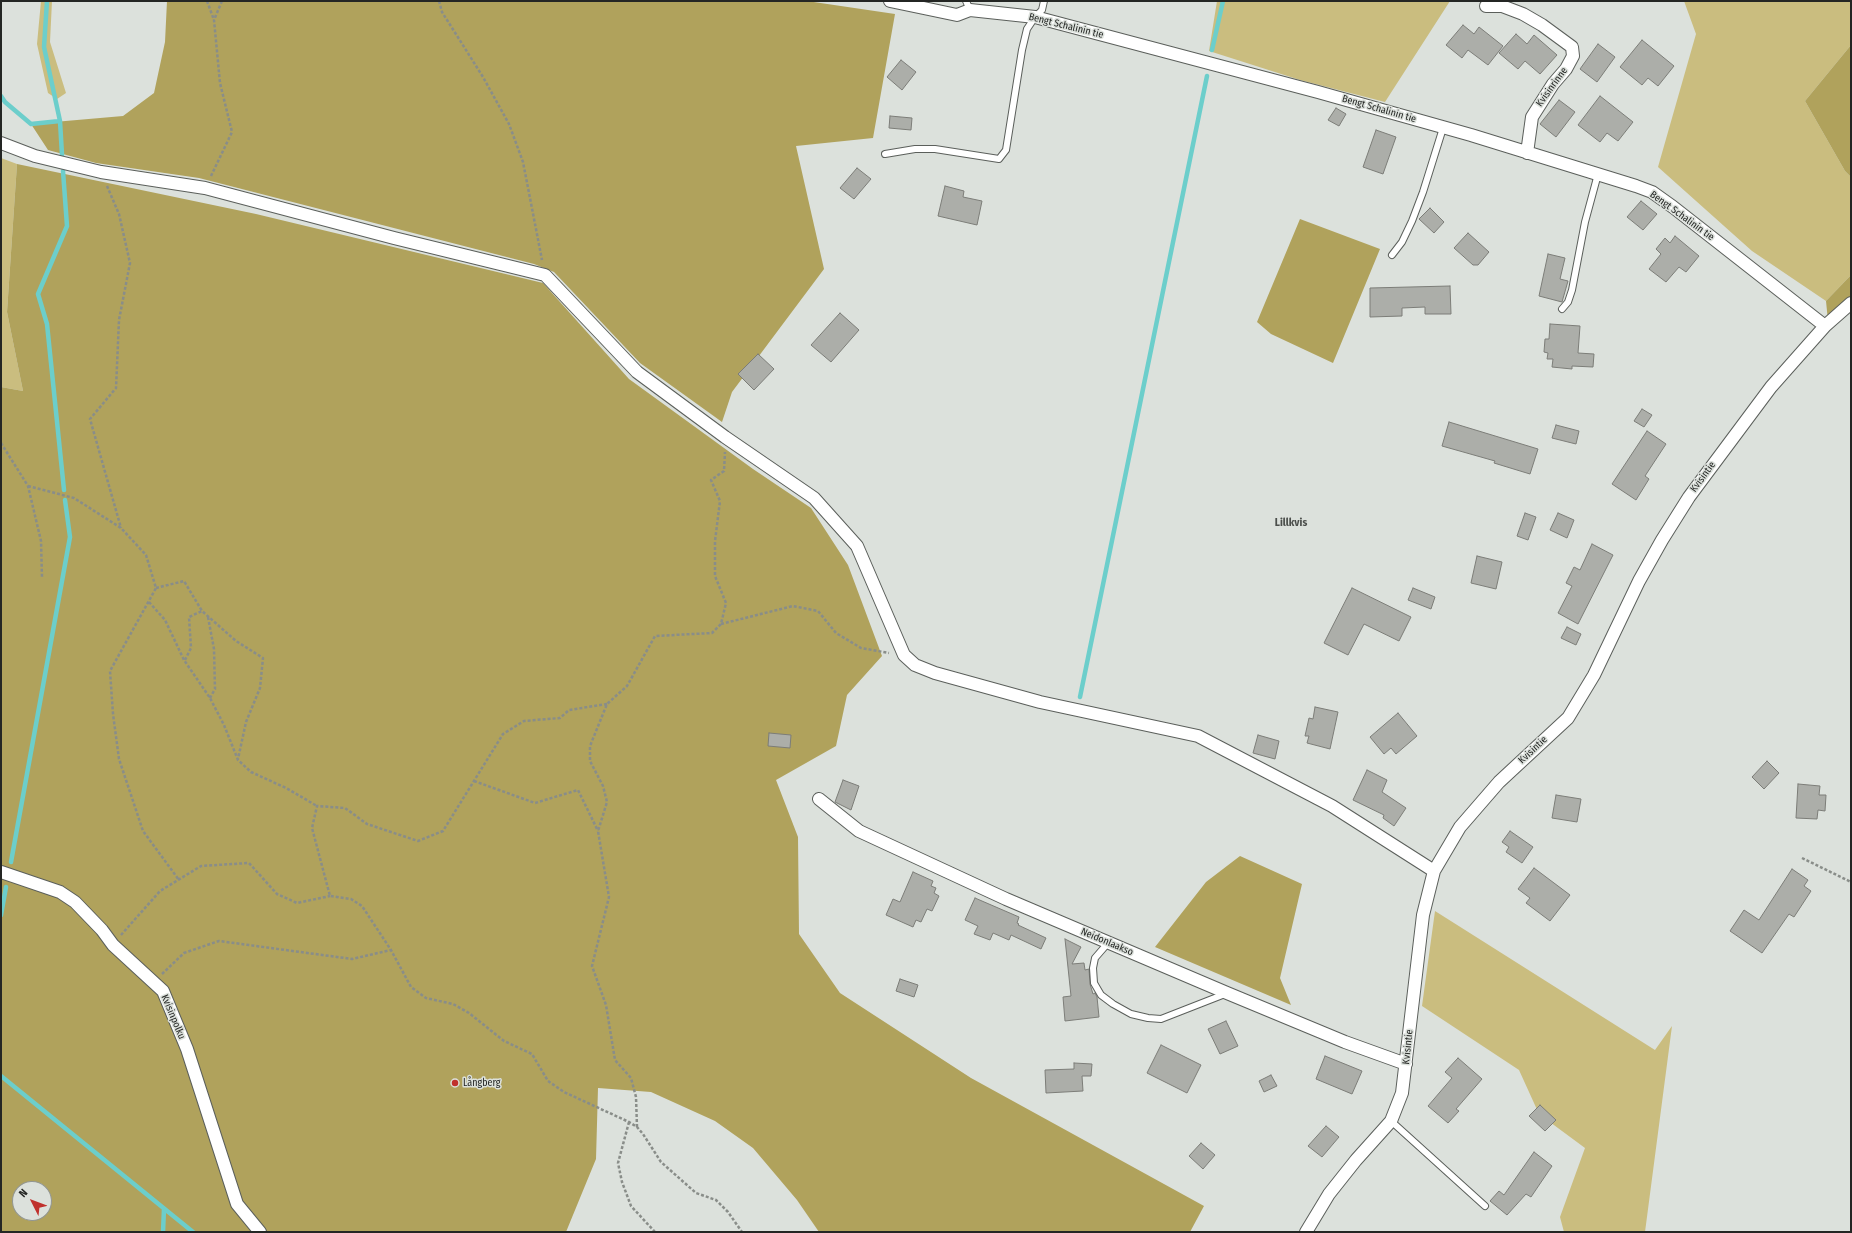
<!DOCTYPE html>
<html>
<head>
<meta charset="utf-8">
<style>
	body { margin:0 }
	#map { position:relative; width:1852px; height:1233px; overflow:hidden; background:#dce1dc; font-family:"Fira Sans Condensed",sans-serif }
	canvas { display:block }
	.frame { position:absolute; inset:0; border:2px solid #242624; pointer-events:none }
	.north { position:absolute; left:12px; top:1181px; width:40px; height:40px; box-sizing:border-box; background:#dce1dc; border:1px solid #929692; border-radius:50%; rotate:312deg; font-size:11px; font-weight:700; line-height:16px; text-align:center; color:#242624 }
	.north::after { content:''; display:block; margin:auto; width:14px; height:18px; background:#c0312d; clip-path:polygon(50% 0,100% 100%,50% 72%,0 100%) }
</style>
</head>
<body>
<div id="map">
<canvas width="1852" height="1233"></canvas>
<div class="frame"></div>
<div class="north">N</div>
</div>
<script>
const context = document.querySelector('canvas').getContext('2d');
context.lineJoin = 'round';
function fillPath(path, color) { context.fillStyle = color; context.fill(path, 'evenodd'); }
const poly = rows => new Path2D(rows.map(r => 'M' + r).join(''));
function trace(path, color, width, dash) { context.strokeStyle = color; context.lineWidth = width; context.lineCap = dash ? 'butt' : 'round'; context.setLineDash(dash || []); context.stroke(path); }
function write(font, color, halo, rows, align = 'center') {
  context.font = font + ' "Fira Sans Condensed",sans-serif'; context.lineWidth = 3; context.setLineDash([]); context.textBaseline = 'middle'; context.strokeStyle = halo; context.fillStyle = color; for (const [text, x, y, turn = 0] of rows) {
    context.save(); context.translate(x, y); context.rotate((+turn || 0) * Math.PI / 180); context.textAlign = isNaN(turn) ? turn : align; if (halo) context.strokeText(text, 0, 0); context.fillText(text, 0, 0); context.restore();
  }
}
fillPath(poly([
	[41,1,52,1,50,42,66,93,57,99,48,93,37,44],
	[1217,1,1450,1,1385,102,1300,80,1209,51],
	[1684,1,1851,1,1851,45,1805,101,1845,171,1851,177,1851,275,1826,301,1752,251,1658,167,1696,34],
	[1,158,17,164,7,312,23,391,1,387],
	[1435,911,1655,1050,1672,1026,1645,1232,1564,1232,1560,1217,1585,1148,1539,1114,1519,1070,1422,1006]
]), '#cabd7f');
fillPath(poly([
	[167,1,807,1,895,14,873,138,796,146,824,269,732,392,722,422,640,363,554,272,534,264,199,178,96,163,48,150,31,124,123,116,154,93,165,42],
	[1851,45,1851,177,1845,171,1805,101],
	[17,164,256,214,543,283,629,379,753,469,811,508,848,565,882,656,847,695,836,746,776,780,798,837,799,934,840,993,971,1078,1204,1206,1190,1232,819,1232,797,1200,753,1148,715,1121,651,1092,598,1088,596,1159,566,1232,1,1232,1,387,23,391,7,312],
	[20,1189,44,1189,44,1213,20,1213],
	[1300,219,1380,249,1333,363,1271,334,1257,322],
	[1851,275,1851,298,1828,321,1826,301],
	[1240,856,1302,884,1280,978,1291,1005,1155,947,1206,882]
]), '#b0a25c');
trace(poly([
	[47,1,44,47,60,121],
	[1212,50,1223,1],
	[1,96,5,102,31,124,60,121,62,155],
	[63,171,67,226,38,294,47,324,64,490],
	[1080,697,1207,76],
	[11,862,70,537,65,500],
	[1,915,6,887],
	[1,1076,193,1232],
	[163,1232,164,1209]
]), '#6ccecb', 4.5);
const building = poly([
	[1463,25,1474,34,1479,27,1503,46,1488,65,1468,50,1462,58,1446,45,1463,25],
	[1516,34,1527,44,1534,35,1557,55,1540,74,1525,61,1518,69,1499,53,1516,34],
	[1642,40,1674,66,1658,86,1648,78,1642,85,1620,67,1642,40],
	[1598,44,1615,57,1597,82,1580,69,1598,44],
	[901,60,916,72,902,90,887,77,901,60],
	[1600,96,1633,122,1618,141,1607,133,1600,142,1578,125,1600,96],
	[1559,100,1575,112,1556,137,1540,124,1559,100],
	[1336,108,1346,114,1339,126,1328,120,1336,108],
	[890,116,912,118,911,130,889,128,890,116],
	[1376,130,1396,137,1383,174,1363,167,1376,130],
	[857,168,871,179,854,199,840,188,857,168],
	[945,186,964,191,963,197,982,201,977,225,938,216,945,186],
	[1641,201,1657,214,1643,230,1627,217,1641,201],
	[1430,208,1444,222,1434,233,1419,219,1430,208],
	[1468,233,1489,252,1478,265,1473,265,1454,248,1468,233],
	[1675,236,1699,256,1686,272,1679,267,1666,282,1649,269,1661,254,1656,249,1665,238,1670,243,1675,236],
	[1548,254,1565,258,1560,279,1568,281,1562,302,1539,296,1548,254],
	[1450,286,1451,314,1425,314,1425,307,1402,308,1402,316,1370,317,1370,288,1450,286],
	[840,313,859,330,831,362,811,345,840,313],
	[1550,324,1580,326,1578,353,1594,354,1593,367,1572,366,1572,369,1552,367,1553,359,1547,359,1548,353,1544,352,1545,339,1549,339,1550,324],
	[758,354,774,369,754,390,738,374,758,354],
	[1642,409,1652,415,1644,427,1634,421,1642,409],
	[1449,422,1538,449,1530,474,1494,463,1495,461,1442,446,1449,422],
	[1556,425,1579,431,1576,444,1552,438,1556,425],
	[1647,431,1666,444,1645,476,1649,479,1636,500,1612,484,1647,431],
	[1525,513,1536,517,1528,540,1517,536,1525,513],
	[1558,513,1574,520,1567,538,1550,530,1558,513],
	[1592,544,1613,555,1578,624,1558,613,1572,586,1566,583,1574,567,1580,570,1592,544],
	[1477,556,1502,562,1496,589,1471,583,1477,556],
	[1352,588,1411,617,1399,641,1364,624,1348,655,1324,643,1352,588],
	[1413,588,1435,597,1431,609,1408,600,1413,588],
	[1567,627,1581,634,1576,645,1561,638,1567,627],
	[1315,707,1338,712,1330,749,1307,743,1309,736,1305,736,1309,718,1313,719,1315,707],
	[1398,713,1417,736,1396,754,1391,748,1384,754,1370,737,1398,713],
	[769,733,791,735,790,748,768,746,769,733],
	[1258,735,1279,741,1275,759,1253,753,1258,735],
	[1767,761,1779,773,1764,789,1752,777,1767,761],
	[1367,770,1387,780,1382,792,1406,808,1394,826,1383,818,1384,815,1353,800,1367,770],
	[843,780,859,786,851,810,835,802,843,780],
	[1798,784,1820,786,1819,795,1826,795,1825,811,1818,810,1817,819,1796,818,1798,784],
	[1556,795,1581,799,1577,822,1552,818,1556,795],
	[1510,831,1533,847,1522,863,1506,852,1509,847,1502,842,1510,831],
	[1534,868,1570,895,1550,921,1526,903,1530,898,1518,889,1534,868],
	[1792,869,1808,880,1804,886,1811,891,1794,917,1789,914,1762,953,1730,931,1744,910,1759,920,1792,869],
	[913,872,933,881,931,886,936,888,934,893,939,896,932,911,927,909,921,922,916,920,913,927,886,915,893,899,900,902,913,872],
	[975,898,1019,917,1017,923,1019,924,1018,925,1046,938,1041,949,1011,935,1009,940,993,933,990,940,974,934,978,926,965,920,975,898],
	[1065,939,1081,947,1072,964,1084,963,1085,970,1089,969,1090,984,1093,994,1095,993,1097,997,1099,1017,1065,1021,1063,997,1071,996,1065,939],
	[900,979,918,985,914,997,896,991,900,979],
	[1226,1021,1238,1046,1220,1054,1208,1029,1226,1021],
	[1161,1045,1201,1065,1187,1093,1147,1073,1161,1045],
	[1325,1056,1362,1071,1352,1094,1316,1079,1325,1056],
	[1458,1058,1482,1079,1456,1109,1459,1111,1448,1123,1428,1106,1452,1078,1445,1072,1458,1058],
	[1074,1063,1092,1064,1091,1076,1082,1076,1083,1091,1046,1093,1045,1070,1074,1069,1074,1063],
	[1271,1075,1277,1086,1264,1092,1259,1081,1271,1075],
	[1540,1105,1556,1120,1545,1131,1529,1116,1540,1105],
	[1326,1126,1339,1137,1322,1157,1308,1146,1326,1126],
	[1201,1143,1215,1155,1203,1169,1189,1156,1201,1143],
	[1534,1152,1552,1166,1531,1197,1526,1194,1507,1215,1490,1201,1499,1191,1504,1195,1534,1152]
]);
fillPath(building, '#acaea9');
trace(building, '#7c7d78', 1);
const service = poly([
	[966,1,970,10],
	[885,154,915,149,935,149,999,159,1006,150,1022,50,1027,29,1035,17,1042,10,1044,1],
	[1392,255,1402,242,1412,221,1423,192,1443,128],
	[1562,309,1568,302,1572,290,1585,222,1598,174],
	[1108,943,1095,958,1093,968,1094,983,1101,995,1113,1004,1131,1014,1148,1018,1161,1019,1225,994],
	[1391,1121,1485,1206]
]);
const minor = poly([
	[890,1,957,15,970,10,1035,17,1318,92,1471,135,1636,186,1652,192,1673,207,1825,326],
	[1486,6,1502,6,1523,14,1542,25,1572,47,1573,56,1566,69,1553,84,1532,117,1527,153],
	[1,143,35,156,101,172,205,188,394,238,545,275,637,372,725,437,814,498,857,546,904,655,915,665,935,673,1040,702,1198,736,1332,806,1434,871],
	[819,799,859,831,1006,899,1227,993,1345,1042,1406,1064],
	[1,872,60,892,75,902,102,930,113,945,163,991,187,1049,237,1204,260,1232],
	[1306,1232,1329,1194,1356,1160,1391,1121,1402,1093,1423,915,1434,871,1460,827,1499,782,1568,718,1594,675,1639,581,1662,540,1689,497,1771,387,1825,326,1851,303]
]);
trace(service, '#5b5f5b', 8);
trace(minor, '#5b5f5b', 14);
trace(poly([
	[207,1,214,20],
	[439,1,442,12,483,77,509,124,523,162,542,260],
	[211,176,232,132,220,83,214,20,222,1],
	[107,186,119,214,130,263,119,320,116,388,90,419,121,528],
	[1,443,28,486,41,541,42,578],
	[28,486,74,498,121,528,146,555,156,588,110,671,113,714,119,759,143,831,179,880],
	[156,588,184,581,202,611],
	[149,602,165,620,184,660,210,698,224,725,238,760,251,772,286,788,317,806],
	[208,617,214,649,215,689,210,698],
	[721,624,793,606,818,611,836,633,861,648,889,653],
	[185,660,191,648,189,617,202,611,236,641,263,658,260,688,246,722,238,759],
	[607,704,569,710,560,718,524,721,503,734,443,831,418,841,367,824,345,808,317,806,312,828,330,896,351,899,362,906,391,950,411,987,426,998,453,1004,469,1013,504,1041,532,1054,548,1081,564,1092,629,1122,637,1127,643,1134,661,1162,696,1193,716,1200,728,1212,742,1232],
	[474,781,535,803,578,790,598,831],
	[1802,858,1851,882],
	[121,935,160,891,201,866,249,863,277,894,297,903,330,896],
	[162,974,184,953,219,941,352,959,391,950],
	[629,1122,618,1163,622,1182,631,1206,655,1232],
	[637,1127,636,1097,631,1078,615,1060,606,1005,592,966,609,897,598,831,607,802,603,786,590,761,590,746,607,704,627,686,655,636,712,633,721,624,726,603,715,576,715,541,720,501,711,480,724,471,725,452]
]), '#898d89', 2.5, [3, 2]);
trace(service, '#fff', 6);
trace(minor, '#fff', 12);
for (const [x, y, r, color] of [
	[455,1083,4,"#c0312d"]
]) { const dot = new Path2D(); dot.arc(x, y, r, 0, 2 * Math.PI); context.fillStyle = color; context.fill(dot); trace(dot, '#dce1dc', 1.5); }
write('10px', '#242624', '#dce1dc', [
	["Bengt Schalinin tie",1066,26,14],
	["Kvisinrinne",1552,87,-54],
	["Bengt Schalinin tie",1379,109,16],
	["Bengt Schalinin tie",1682,216,36],
	["Kvisintie",1703,477,-54],
	["Kvisintie",1533,750,-43],
	["Neidonlaakso",1107,942,23],
	["Kvisinpolku",173,1017,67],
	["Kvisintie",1408,1047,-84]
]);
write('10px', '#242624', '#dce1dc', [
	["Långberg",463,1083]
], 'left');
write('bold 11px', '#4c4f4c', '#dce1dc', [
	["Lillkvis",1291,523]
]);
</script>
</body>
</html>
